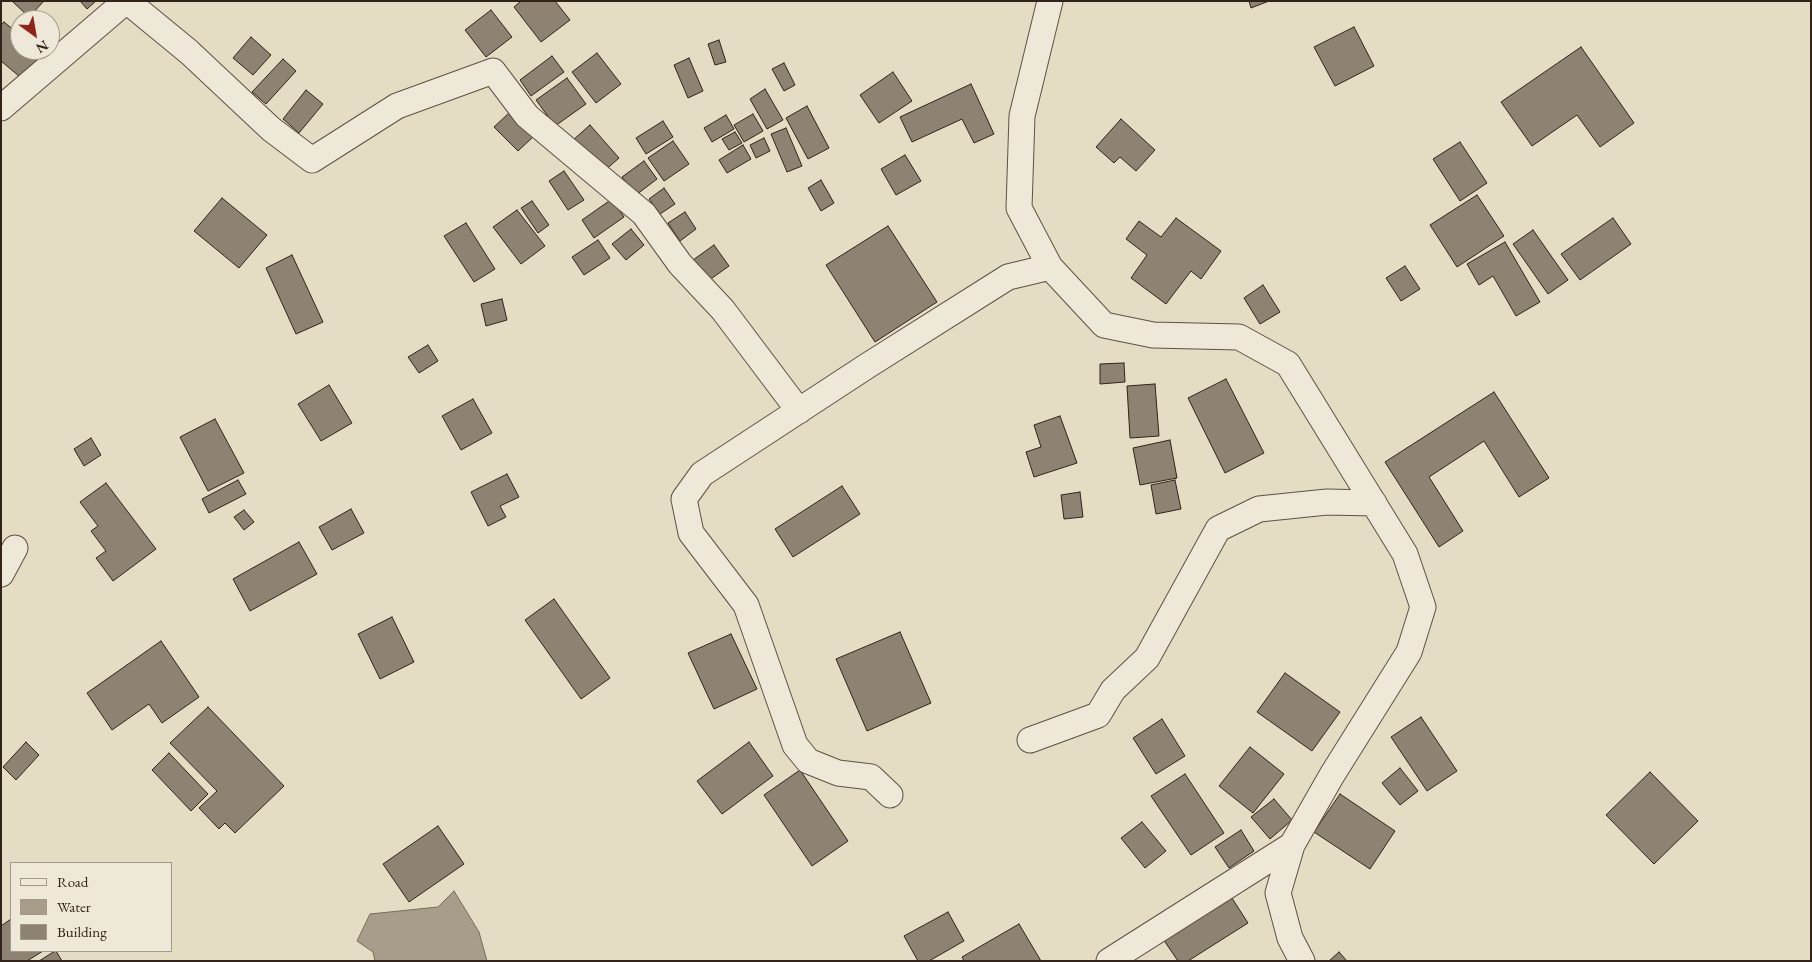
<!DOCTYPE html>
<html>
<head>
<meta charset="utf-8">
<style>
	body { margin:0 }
	#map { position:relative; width:1812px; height:962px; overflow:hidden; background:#e4dcc3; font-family:"EB Garamond",serif }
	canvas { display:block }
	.frame { position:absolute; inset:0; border:2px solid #31231a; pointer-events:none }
	.legend { position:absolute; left:10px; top:862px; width:162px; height:90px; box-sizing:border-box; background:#ede8d8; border:1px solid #a2998c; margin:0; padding:6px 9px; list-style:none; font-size:15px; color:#31231a }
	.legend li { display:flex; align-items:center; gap:10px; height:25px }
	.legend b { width:25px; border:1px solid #a2998c }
	.north { position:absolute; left:10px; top:10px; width:50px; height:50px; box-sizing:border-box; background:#ede8d8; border:1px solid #a2998c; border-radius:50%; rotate:148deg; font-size:14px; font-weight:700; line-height:20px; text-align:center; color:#31231a }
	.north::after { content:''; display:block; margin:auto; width:18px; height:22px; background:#8f2418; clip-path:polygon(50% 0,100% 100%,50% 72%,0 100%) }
</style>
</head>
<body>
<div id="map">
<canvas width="1812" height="962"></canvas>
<div class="frame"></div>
<ul class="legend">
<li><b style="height:6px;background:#ede8d8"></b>Road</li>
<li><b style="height:14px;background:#a79d8a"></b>Water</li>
<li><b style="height:14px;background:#8e8372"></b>Building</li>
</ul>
<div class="north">N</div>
</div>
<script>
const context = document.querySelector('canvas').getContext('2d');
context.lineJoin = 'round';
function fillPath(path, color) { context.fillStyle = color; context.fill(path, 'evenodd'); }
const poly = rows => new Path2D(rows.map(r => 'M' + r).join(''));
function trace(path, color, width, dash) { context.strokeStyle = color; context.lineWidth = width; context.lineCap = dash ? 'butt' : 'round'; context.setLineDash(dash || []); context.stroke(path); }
const water = poly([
	[454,891,479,932,487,961,375,961,373,952,357,941,370,914,438,907,454,891]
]);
fillPath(water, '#a79d8a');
trace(water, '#786c5d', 1);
const building = poly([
	[12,1,44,1,29,17,12,1],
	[80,1,96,1,87,9,80,1],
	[521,1,555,1,570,20,541,42,514,7,521,1],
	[1249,1,1269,1,1251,8,1249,1],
	[491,10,512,37,486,57,465,30,491,10],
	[4,22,20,35,20,50,38,50,47,57,26,82,1,61,1,25,4,22],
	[1354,27,1374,66,1335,86,1314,47,1354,27],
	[251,37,271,55,253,75,233,58,251,37],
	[719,40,726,62,715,65,708,44,719,40],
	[1581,47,1634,123,1600,147,1577,115,1532,146,1501,102,1581,47],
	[597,53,621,84,596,103,572,72,597,53],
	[552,56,564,72,531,96,520,80,552,56],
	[689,58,703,91,688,98,674,65,689,58],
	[283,59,296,71,266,104,252,92,283,59],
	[784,63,795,85,784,91,772,69,784,63],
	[893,72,912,101,879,123,860,95,893,72],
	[567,78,586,104,555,126,536,100,567,78],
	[971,84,994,134,974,143,962,119,912,142,900,117,971,84],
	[765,89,783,120,767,129,750,99,765,89],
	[306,90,323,104,299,133,283,119,306,90],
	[807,106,829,148,808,159,786,118,807,106],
	[510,112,534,136,518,151,494,127,510,112],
	[753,114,763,131,744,142,734,125,753,114],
	[726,115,734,129,712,142,704,128,726,115],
	[1121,119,1155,150,1136,171,1120,157,1114,163,1096,147,1121,119],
	[663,121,673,137,646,154,636,138,663,121],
	[590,125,619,158,602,173,573,140,590,125],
	[786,128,802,166,787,172,771,134,786,128],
	[735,132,742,143,729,150,722,139,735,132],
	[764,138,770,151,756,158,750,145,764,138],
	[673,141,689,164,664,181,648,158,673,141],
	[1460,142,1487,183,1460,201,1433,159,1460,142],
	[743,145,751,159,727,173,719,160,743,145],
	[905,155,921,181,896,195,881,169,905,155],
	[644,161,657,179,636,195,622,177,644,161],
	[564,171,584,200,568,210,549,181,564,171],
	[821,180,834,203,821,211,808,188,821,180],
	[664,188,675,204,660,214,649,199,664,188],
	[1477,195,1504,236,1457,267,1430,225,1477,195],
	[222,198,267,235,239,268,194,231,222,198],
	[612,199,624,217,594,238,582,220,612,199],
	[532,201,549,225,538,233,521,208,532,201],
	[517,210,545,246,521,264,493,227,517,210],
	[685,212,696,229,680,241,668,223,685,212],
	[1176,218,1221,251,1201,279,1191,271,1166,304,1131,278,1147,255,1126,239,1139,221,1161,237,1176,218],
	[1613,218,1631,244,1580,280,1561,254,1613,218],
	[466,223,495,269,474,282,444,236,466,223],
	[888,226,937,302,875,342,826,265,888,226],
	[631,229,644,245,626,260,612,244,631,229],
	[1533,230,1568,280,1548,294,1513,244,1533,230],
	[598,240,610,258,584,275,572,257,598,240],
	[1505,242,1540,302,1516,316,1493,276,1479,285,1467,264,1505,242],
	[714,245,729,266,708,281,693,260,714,245],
	[292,255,323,322,296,334,266,268,292,255],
	[1405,266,1420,289,1401,301,1386,278,1405,266],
	[1263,285,1280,312,1260,324,1244,298,1263,285],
	[502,299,507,320,486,326,481,304,502,299],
	[428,345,438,361,419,373,408,357,428,345],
	[1124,363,1125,382,1100,384,1100,364,1124,363],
	[1226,379,1264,453,1225,473,1188,398,1226,379],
	[1155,384,1159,436,1130,438,1127,386,1155,384],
	[329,385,352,423,321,441,298,404,329,385],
	[1494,392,1549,478,1519,497,1484,441,1429,477,1463,531,1439,547,1385,462,1494,392],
	[473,399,492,433,461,450,442,416,473,399],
	[1060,416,1077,463,1034,477,1026,452,1041,447,1034,425,1060,416],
	[215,419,244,473,208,491,180,437,215,419],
	[91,438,101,455,84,466,74,449,91,438],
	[1170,440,1177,478,1140,485,1133,448,1170,440],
	[507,474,519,497,500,506,506,517,488,526,471,492,507,474],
	[238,480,246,494,209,513,202,499,238,480],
	[1175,480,1181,509,1156,514,1151,485,1175,480],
	[106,483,156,549,113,581,96,558,106,551,91,531,98,526,80,502,106,483],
	[842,486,860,514,793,557,775,529,842,486],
	[1080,492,1083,517,1064,519,1061,495,1080,492],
	[351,509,364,533,332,550,319,527,351,509],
	[244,510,254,522,244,530,234,517,244,510],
	[299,542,317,574,250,611,233,579,299,542],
	[554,599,610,678,581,699,525,620,554,599],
	[392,617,414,662,380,679,358,634,392,617],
	[900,632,931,703,867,731,836,659,900,632],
	[731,634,757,689,714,709,688,653,731,634],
	[161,641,199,697,162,723,149,704,112,730,87,693,161,641],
	[1285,673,1340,712,1312,751,1257,712,1285,673],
	[208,707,284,786,235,833,225,823,219,829,199,808,217,791,170,743,208,707],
	[1421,717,1457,771,1427,791,1391,737,1421,717],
	[1162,719,1185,756,1156,774,1133,738,1162,719],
	[26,742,39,755,16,780,3,767,26,742],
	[749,742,773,776,722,814,697,781,749,742],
	[1250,747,1284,774,1253,813,1219,786,1250,747],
	[169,753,208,794,191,811,152,770,169,753],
	[1400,768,1418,791,1400,805,1382,783,1400,768],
	[800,770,848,841,812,866,764,795,800,770],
	[1650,772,1698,821,1654,864,1606,815,1650,772],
	[1185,774,1224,833,1191,855,1151,796,1185,774],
	[1340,794,1395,831,1370,869,1314,832,1340,794],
	[1274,799,1292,820,1270,839,1251,817,1274,799],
	[1142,822,1166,851,1145,868,1121,838,1142,822],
	[438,826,464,864,409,902,383,864,438,826],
	[1241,830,1254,851,1229,868,1215,847,1241,830],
	[1228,892,1248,923,1188,961,1178,961,1161,936,1228,892],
	[948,912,964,941,929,961,918,961,904,936,948,912],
	[11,919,11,951,43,951,27,961,1,961,1,926,11,919],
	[1019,924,1041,961,964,961,962,957,1019,924],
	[56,951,62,961,39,961,55,951,56,951],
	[1339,952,1347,961,1329,961,1339,952]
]);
fillPath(building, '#8e8372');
trace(building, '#31231a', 1);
const street = poly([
	[127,1,189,52,271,129,312,160,397,106,493,71,527,116,644,214,680,264,723,310,799,411],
	[1050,1,1022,116,1019,208,1050,267,1104,325,1153,335,1239,337,1288,364,1405,554,1423,607,1409,652,1332,775,1292,845,1278,893,1290,938,1302,961],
	[1,108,126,1],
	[1,574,15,548],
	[1030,740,1098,715,1113,690,1147,658,1218,529,1259,509,1327,502,1374,503],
	[890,795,871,777,838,773,808,761,795,745,746,605,691,533,684,499,702,474,867,366,1008,277,1050,267],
	[1109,961,1292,845]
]);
trace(street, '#5e5144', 27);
trace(street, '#ede8d8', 25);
</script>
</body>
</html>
